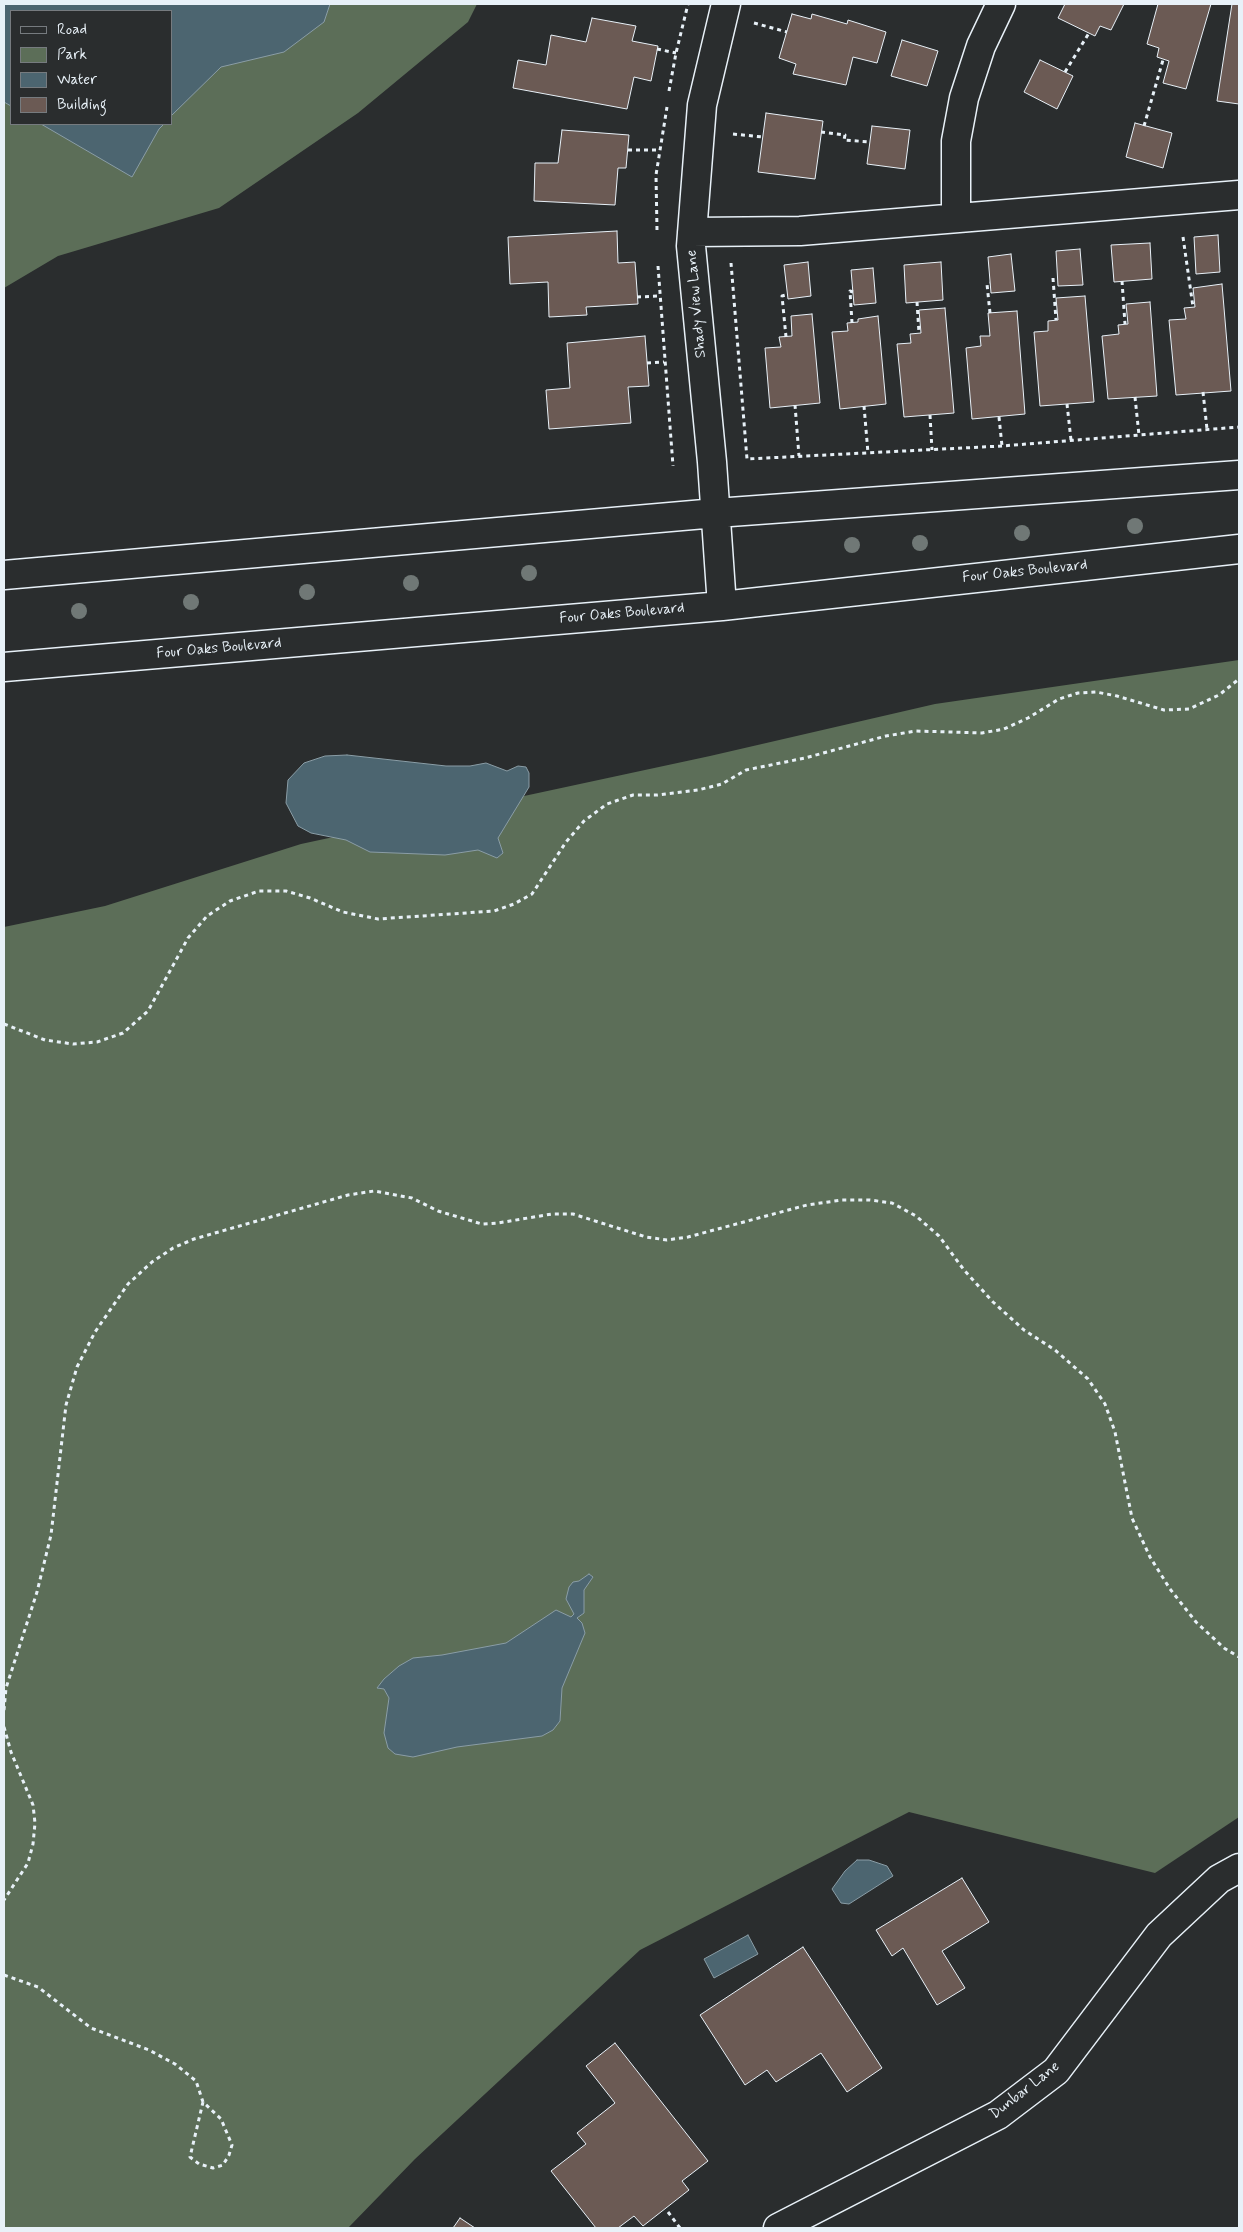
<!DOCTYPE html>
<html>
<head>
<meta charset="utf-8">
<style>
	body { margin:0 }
	#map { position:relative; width:1243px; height:2232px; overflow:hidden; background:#2a2d2e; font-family:Mynerve,sans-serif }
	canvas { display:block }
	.frame { position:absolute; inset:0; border:5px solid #e8f1f8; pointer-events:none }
	.legend { position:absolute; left:10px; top:10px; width:162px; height:115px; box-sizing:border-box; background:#2a2d2e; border:1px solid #767b7f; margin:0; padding:6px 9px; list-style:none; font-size:15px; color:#e8f1f8 }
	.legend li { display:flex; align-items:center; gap:10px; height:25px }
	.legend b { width:25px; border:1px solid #767b7f }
</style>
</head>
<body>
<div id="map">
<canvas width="1243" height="2232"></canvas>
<div class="frame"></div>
<ul class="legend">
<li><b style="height:6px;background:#2a2d2e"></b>Road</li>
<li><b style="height:14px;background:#5c6e58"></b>Park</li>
<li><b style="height:14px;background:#4c6570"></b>Water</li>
<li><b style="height:14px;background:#6b5a54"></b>Building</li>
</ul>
</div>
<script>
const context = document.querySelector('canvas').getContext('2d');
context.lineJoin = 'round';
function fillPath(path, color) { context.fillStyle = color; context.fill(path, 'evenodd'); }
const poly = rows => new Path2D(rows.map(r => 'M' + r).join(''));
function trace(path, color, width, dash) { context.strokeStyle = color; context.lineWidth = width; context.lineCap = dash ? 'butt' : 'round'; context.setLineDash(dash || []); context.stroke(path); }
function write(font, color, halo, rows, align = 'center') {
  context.font = font + ' Mynerve,sans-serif'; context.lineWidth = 4; context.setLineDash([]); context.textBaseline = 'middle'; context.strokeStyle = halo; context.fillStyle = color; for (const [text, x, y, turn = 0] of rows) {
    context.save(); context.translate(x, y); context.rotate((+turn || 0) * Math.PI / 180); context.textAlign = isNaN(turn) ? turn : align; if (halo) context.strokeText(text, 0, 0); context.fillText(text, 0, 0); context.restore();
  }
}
fillPath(poly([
	[4,4,477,4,468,22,358,113,219,208,58,256,4,288],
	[11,11,171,11,171,124,11,124],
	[1239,660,1239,1817,1155,1873,909,1812,640,1950,415,2159,348,2228,4,2228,4,927,105,906,301,844,710,756,935,704]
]), '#5c6e58');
const water = poly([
	[4,4,330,4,324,22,284,52,221,67,171,116,171,11,11,11,11,106,4,102,4,4],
	[41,124,164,124,159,129,132,177,41,124],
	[347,755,446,766,470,766,486,763,507,771,518,766,526,767,529,773,529,787,498,838,503,853,497,858,478,850,445,855,370,852,346,840,311,833,298,826,286,803,288,780,304,763,325,756,347,755],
	[589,1574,593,1577,584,1590,584,1613,577,1618,582,1623,585,1633,562,1688,560,1721,553,1730,542,1736,457,1747,413,1757,395,1754,388,1748,384,1733,389,1698,384,1689,377,1688,384,1679,399,1666,413,1658,442,1655,506,1643,556,1610,571,1617,574,1614,566,1599,569,1587,573,1582,579,1581,589,1574],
	[857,1860,869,1860,887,1866,893,1876,849,1904,841,1903,832,1889,845,1871,857,1860],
	[748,1935,758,1954,714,1978,704,1959,748,1935]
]);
fillPath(water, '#4c6570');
trace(water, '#8a9da6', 1);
const building = poly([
	[1065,4,1124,4,1111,30,1100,26,1095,36,1058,18,1065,4],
	[1158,4,1211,4,1186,89,1163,83,1169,61,1157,57,1159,48,1147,44,1158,4],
	[1232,4,1239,4,1239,104,1217,101,1232,4],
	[792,14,811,19,812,14,847,24,848,20,886,32,877,63,853,57,846,85,793,74,796,64,779,58,792,14],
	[592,18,636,26,632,41,658,46,651,81,634,77,627,109,513,88,518,60,546,65,551,35,586,42,592,18],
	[902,40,938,51,927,86,891,76,902,40],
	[1040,60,1073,76,1057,109,1024,92,1040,60],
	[766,113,823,121,815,179,758,172,766,113],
	[1135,123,1172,133,1163,168,1126,157,1135,123],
	[872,126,910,130,905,169,867,164,872,126],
	[562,130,629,135,626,168,618,168,615,205,534,201,535,163,558,163,562,130],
	[617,231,618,263,635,262,638,304,586,307,587,315,549,317,548,282,510,284,508,237,617,231],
	[1218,235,1220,272,1196,274,1194,237,1218,235],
	[1150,243,1152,279,1114,282,1111,245,1150,243],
	[1080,249,1083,285,1058,286,1056,251,1080,249],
	[1011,254,1015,291,991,293,988,257,1011,254],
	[808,262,811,296,788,299,784,265,808,262],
	[941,262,943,300,906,303,904,265,941,262],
	[873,268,876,303,854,305,851,270,873,268],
	[1222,284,1231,391,1176,395,1169,320,1186,319,1184,308,1195,307,1193,288,1222,284],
	[1085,296,1094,402,1040,406,1034,332,1048,331,1048,321,1058,320,1056,298,1085,296],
	[1150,302,1157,396,1108,399,1102,336,1119,334,1118,325,1128,324,1126,304,1150,302],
	[945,308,954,413,904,417,897,344,911,343,910,334,921,333,919,310,945,308],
	[1017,311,1025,414,972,419,966,348,981,346,980,336,990,336,988,313,1017,311],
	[812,314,820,403,770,408,765,348,781,347,779,337,792,336,791,316,812,314],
	[878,316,886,404,840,409,832,332,848,331,847,323,858,322,858,319,878,316],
	[645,336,649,386,628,387,631,423,549,429,546,390,570,388,567,343,645,336],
	[962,1878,989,1922,942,1951,965,1988,937,2005,903,1948,892,1956,876,1930,962,1878],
	[803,1947,882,2068,847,2092,821,2053,776,2082,767,2070,745,2085,700,2015,803,1947],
	[615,2043,708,2161,682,2181,689,2190,643,2226,634,2216,618,2228,596,2228,551,2171,586,2144,577,2133,615,2103,586,2066,615,2043],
	[460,2218,475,2228,453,2228,460,2218]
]);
fillPath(building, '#6b5a54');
trace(building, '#e8f1f8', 1);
const minor = poly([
	[956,218,956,141,964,98,981,46,1001,4],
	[692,232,800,231,1239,195],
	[4,575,716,513,1239,475],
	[722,606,712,462,691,246,702,105,726,4],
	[4,667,722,606,1239,549],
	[778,2228,998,2115,1056,2071,1159,1935,1219,1879,1239,1868]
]);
trace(minor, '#e8f1f8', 31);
trace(poly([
	[754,23,787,32],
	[657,49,676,53],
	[1065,72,1089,33],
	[669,91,676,53,688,4],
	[1144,126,1163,60],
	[821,132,845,135,844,140,870,142],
	[733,134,763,137],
	[628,150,660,150],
	[657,230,656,175,667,107],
	[1183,237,1193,307],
	[731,263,747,459,1002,446,1239,427],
	[658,266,673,466],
	[1053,278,1056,320],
	[1122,281,1125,324],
	[637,297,659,296],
	[917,302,919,333],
	[990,313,987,284,990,283],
	[852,323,850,291,853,292],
	[786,337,782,296,786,295],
	[647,363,664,362],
	[1203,392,1207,429],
	[1135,397,1139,435],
	[1067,404,1071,440],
	[795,405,799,456],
	[864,406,868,453],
	[930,415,932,450],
	[999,417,1002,446],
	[4,1024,45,1040,73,1044,97,1042,123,1033,148,1011,188,938,207,916,230,901,259,891,286,891,310,898,343,912,378,919,494,911,514,904,532,894,566,842,584,821,607,804,633,795,657,795,698,790,722,784,746,770,805,758,886,736,916,731,982,733,1004,729,1028,718,1059,699,1078,693,1096,692,1117,696,1164,710,1189,709,1219,695,1239,679],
	[4,1710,6,1688,37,1592,51,1535,66,1405,77,1367,95,1332,128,1284,152,1262,173,1248,194,1239,348,1195,374,1191,412,1198,438,1211,482,1224,498,1223,552,1214,573,1214,646,1237,667,1240,688,1237,807,1205,842,1200,870,1200,892,1203,916,1216,939,1236,964,1270,993,1302,1024,1330,1055,1350,1088,1379,1105,1404,1115,1432,1132,1518,1150,1557,1170,1589,1196,1622,1224,1648,1239,1657],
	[4,1727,11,1752,33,1805,35,1823,33,1844,28,1863,4,1900],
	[4,1975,38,1987,91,2028,149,2050,175,2064,196,2081,203,2102,221,2119,232,2145,229,2155,223,2165,213,2168,199,2164,190,2157,203,2102],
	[668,2212,680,2228]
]), '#e8f1f8', 3, [4, 4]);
trace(minor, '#2a2d2e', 28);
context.fillStyle = '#707876';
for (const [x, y] of [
	[1135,526],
	[1022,533],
	[920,543],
	[852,545],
	[529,573],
	[411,583],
	[307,592],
	[191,602],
	[79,611]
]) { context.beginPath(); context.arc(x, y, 8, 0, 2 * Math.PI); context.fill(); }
write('15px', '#e8f1f8', '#2a2d2e', [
	["Shady View Lane",697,304,-95],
	["Four Oaks Boulevard",1025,572,-6],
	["Four Oaks Boulevard",622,614,-5],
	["Four Oaks Boulevard",219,649,-5],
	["Dunbar Lane",1025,2091,-38]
]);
</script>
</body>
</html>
